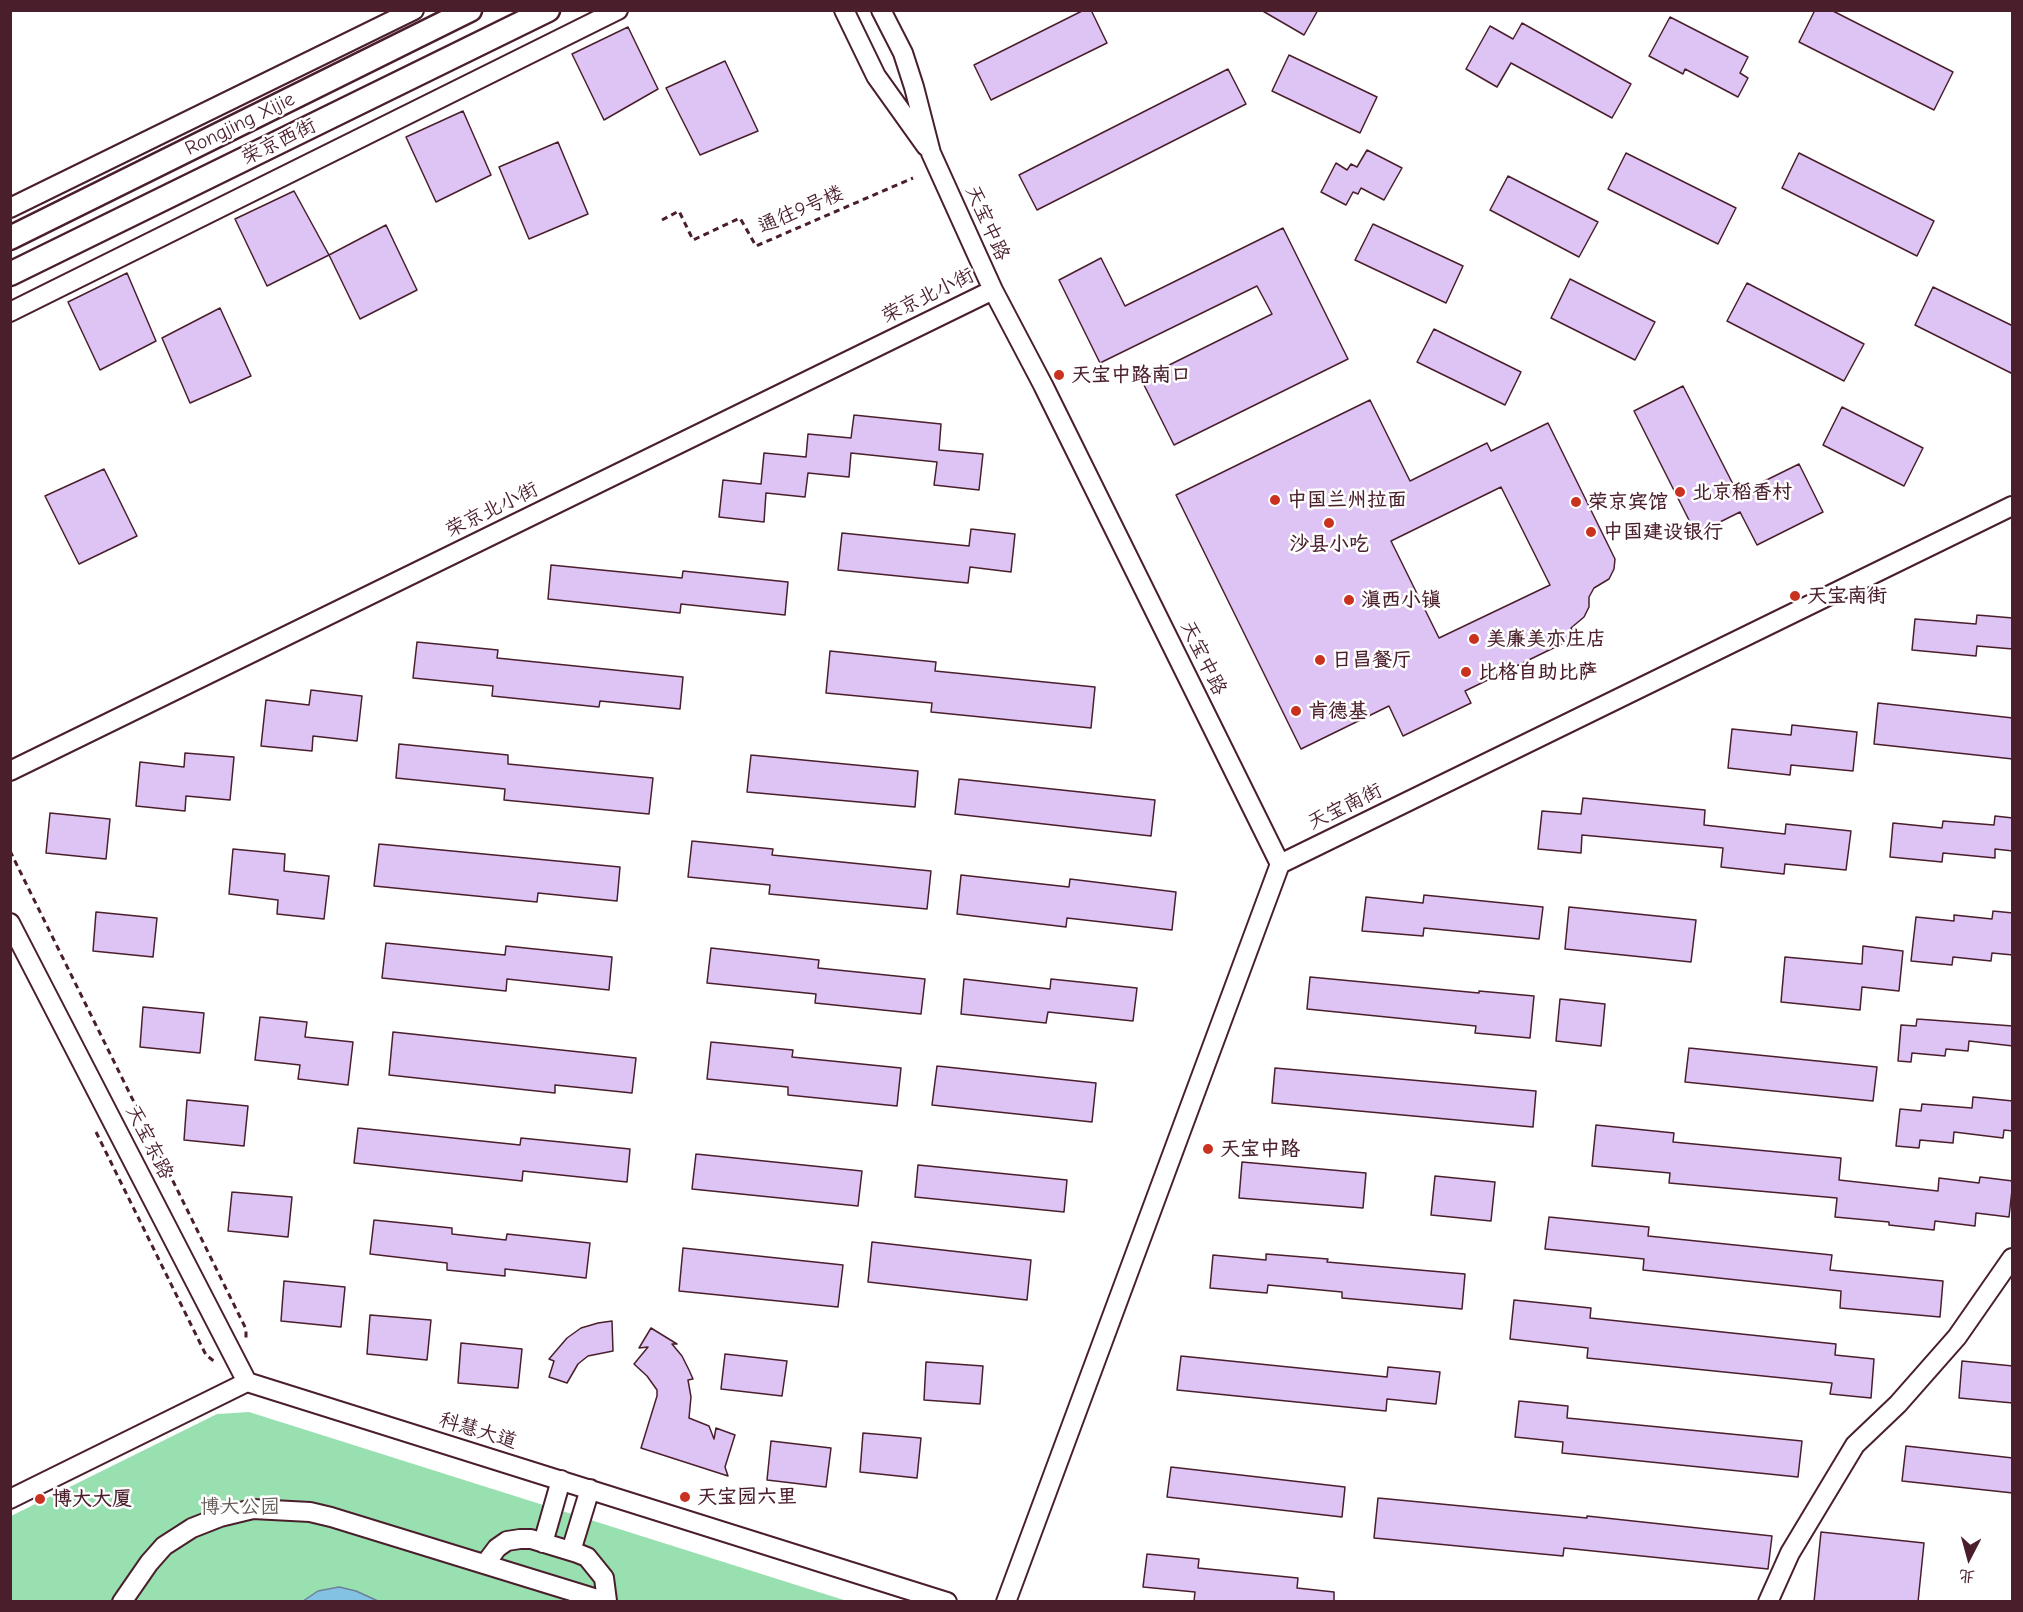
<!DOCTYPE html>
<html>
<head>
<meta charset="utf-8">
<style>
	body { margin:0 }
	#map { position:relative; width:2023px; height:1612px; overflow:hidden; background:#fff; font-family:"Comic Neue","LXGW WenKai TC",sans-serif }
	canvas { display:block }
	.frame { position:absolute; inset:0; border:12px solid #4a1f2b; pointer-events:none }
	.north { position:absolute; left:1939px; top:1528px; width:60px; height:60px; -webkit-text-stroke:4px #fff; paint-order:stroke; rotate:186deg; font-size:16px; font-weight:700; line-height:24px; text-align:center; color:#4a1f2b }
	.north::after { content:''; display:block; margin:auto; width:21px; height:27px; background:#4a1f2b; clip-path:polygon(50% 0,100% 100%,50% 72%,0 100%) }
</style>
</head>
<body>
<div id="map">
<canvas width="2023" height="1612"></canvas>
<div class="frame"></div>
<div class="north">北</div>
</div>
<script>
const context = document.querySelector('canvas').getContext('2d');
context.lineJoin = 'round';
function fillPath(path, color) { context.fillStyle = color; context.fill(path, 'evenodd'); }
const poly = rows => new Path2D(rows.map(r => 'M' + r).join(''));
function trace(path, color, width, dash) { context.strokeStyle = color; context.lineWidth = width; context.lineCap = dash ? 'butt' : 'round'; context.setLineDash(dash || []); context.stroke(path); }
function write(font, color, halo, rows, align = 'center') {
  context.font = font + ' "Comic Neue","LXGW WenKai TC",sans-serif'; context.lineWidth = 5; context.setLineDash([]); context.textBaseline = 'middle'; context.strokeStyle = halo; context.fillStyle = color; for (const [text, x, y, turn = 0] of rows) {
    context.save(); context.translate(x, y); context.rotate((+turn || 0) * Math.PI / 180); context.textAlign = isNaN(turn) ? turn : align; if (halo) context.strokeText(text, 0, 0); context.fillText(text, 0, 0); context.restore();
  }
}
fillPath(poly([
	[249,1412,847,1601,11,1602,11,1516,217,1414]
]), '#98e0af');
const water = poly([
	[339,1587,356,1591,378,1601,303,1601,318,1591,339,1587]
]);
fillPath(water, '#84c2e4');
trace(water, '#6d819a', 1.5);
const building = poly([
	[1084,10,1091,10,1107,43,991,100,974,65,1084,10],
	[1261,10,1318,10,1304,35,1261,10],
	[1815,10,1831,10,1953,72,1934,110,1799,42,1815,10],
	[1670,17,1748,57,1740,73,1748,78,1738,97,1685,69,1683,74,1649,56,1670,17],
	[1522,23,1631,84,1612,118,1511,63,1497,87,1466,69,1490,26,1513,39,1522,23],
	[628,27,658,89,604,120,572,54,628,27],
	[1289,55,1377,97,1360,133,1272,91,1289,55],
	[725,61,758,131,700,155,666,88,725,61],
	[1228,69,1246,104,1037,210,1019,175,1228,69],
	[463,111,491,175,436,202,406,137,463,111],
	[558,142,588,214,529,239,499,167,558,142],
	[1367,150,1402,168,1384,200,1361,188,1358,194,1353,192,1346,205,1321,192,1336,163,1347,170,1351,164,1357,167,1367,150],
	[1626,153,1736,208,1718,244,1608,189,1626,153],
	[1799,153,1934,221,1917,256,1782,188,1799,153],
	[1508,176,1598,222,1579,257,1490,210,1508,176],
	[294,191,329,255,267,286,235,219,294,191],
	[1373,224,1463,266,1446,303,1355,260,1373,224],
	[386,225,417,290,360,319,329,255,386,225],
	[1283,228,1348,359,1174,445,1141,379,1272,314,1257,286,1100,363,1059,280,1101,258,1125,306,1283,228],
	[127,273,156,341,100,370,68,302,127,273],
	[1570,279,1655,322,1635,360,1551,318,1570,279],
	[1747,283,1864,344,1844,381,1727,321,1747,283],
	[1933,287,2013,326,2013,374,1915,325,1933,287],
	[220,308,251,376,190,403,162,338,220,308],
	[1434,329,1521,372,1505,405,1417,362,1434,329],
	[1683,386,1738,494,1799,464,1823,512,1757,545,1740,512,1696,534,1634,411,1683,386],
	[1370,400,1410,481,1487,443,1491,451,1548,423,1615,559,1614,569,1609,579,1594,588,1589,597,1589,607,1584,617,1571,628,1576,637,1465,691,1471,703,1403,736,1389,706,1301,749,1176,495,1370,400],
	[1501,487,1550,585,1439,638,1391,541,1501,487],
	[1842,407,1923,448,1904,486,1823,445,1842,407],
	[854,415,941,424,939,450,983,454,979,490,934,485,937,462,851,453,849,477,808,473,805,497,766,493,764,522,719,517,723,480,761,484,764,453,806,457,808,434,851,438,854,415],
	[104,469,137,536,79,564,45,496,104,469],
	[971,529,1015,534,1011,572,970,567,968,583,838,570,842,533,969,546,971,529],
	[551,565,682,578,683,571,788,582,785,615,681,604,680,613,548,599,551,565],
	[1977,615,2013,618,2013,649,1977,646,1976,656,1912,650,1915,619,1976,624,1977,615],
	[417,642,498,650,497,658,683,677,680,709,600,701,599,707,492,696,493,686,413,678,417,642],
	[830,651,936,662,935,671,1095,687,1091,728,931,712,932,703,826,693,830,651],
	[311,690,362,696,357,741,313,736,312,751,261,746,266,700,309,705,311,690],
	[1878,703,2013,718,2013,759,1874,744,1878,703],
	[1792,725,1857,732,1853,771,1791,765,1790,775,1728,768,1732,729,1791,735,1792,725],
	[399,744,508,755,508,764,653,778,649,814,504,800,505,789,396,778,399,744],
	[185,753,234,757,230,800,186,796,185,811,136,806,140,762,184,767,185,753],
	[751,755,918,771,915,807,747,792,751,755],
	[959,779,1155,800,1151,836,955,814,959,779],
	[1583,798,1705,810,1704,825,1785,834,1786,824,1851,831,1846,870,1785,864,1784,874,1721,867,1723,848,1582,835,1581,853,1538,849,1542,811,1581,814,1583,798],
	[50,813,110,819,106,859,46,853,50,813],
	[1995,816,2013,818,2013,851,1995,849,1995,858,1943,853,1942,862,1890,857,1893,823,1942,828,1943,821,1994,825,1995,816],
	[692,841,773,849,772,855,931,871,927,909,769,894,770,885,688,877,692,841],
	[379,844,620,867,617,901,538,893,537,902,374,886,379,844],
	[233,849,285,854,284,871,329,876,324,919,277,914,278,900,229,894,233,849],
	[961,875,1069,887,1070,879,1176,892,1172,930,1067,918,1066,927,957,914,961,875],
	[1424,895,1543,907,1539,939,1424,928,1423,936,1362,931,1366,897,1423,903,1424,895],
	[1569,907,1696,920,1691,962,1565,949,1569,907],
	[1993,911,2013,913,2013,955,1992,953,1991,961,1953,957,1952,965,1911,961,1916,917,1954,921,1954,915,1992,919,1993,911],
	[96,912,157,918,153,957,93,951,96,912],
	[386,943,505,955,506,946,612,957,609,990,507,979,506,991,382,978,386,943],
	[1863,946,1903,951,1899,991,1862,987,1860,1010,1781,1002,1785,957,1862,964,1863,946],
	[711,948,819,960,818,968,925,979,921,1014,815,1003,816,994,707,983,711,948],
	[1310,977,1479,993,1479,991,1534,996,1530,1038,1475,1033,1476,1026,1307,1009,1310,977],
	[964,979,1050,989,1051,979,1137,988,1133,1021,1048,1012,1046,1023,961,1014,964,979],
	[1560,999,1605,1004,1601,1046,1556,1041,1560,999],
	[143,1007,204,1013,200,1053,140,1047,143,1007],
	[260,1017,307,1022,305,1037,353,1042,348,1085,298,1079,300,1065,255,1060,260,1017],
	[1917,1019,2013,1026,2013,1046,1969,1041,1968,1051,1946,1049,1945,1056,1912,1053,1911,1062,1898,1061,1901,1025,1916,1026,1917,1019],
	[393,1032,636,1058,632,1093,555,1085,555,1093,389,1075,393,1032],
	[711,1042,793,1050,792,1057,901,1068,897,1106,788,1095,788,1087,707,1079,711,1042],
	[1689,1048,1877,1067,1873,1101,1685,1082,1689,1048],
	[937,1066,1096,1083,1092,1122,932,1105,937,1066],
	[1275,1068,1536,1091,1533,1127,1272,1103,1275,1068],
	[1973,1097,2013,1101,2013,1131,2004,1130,2003,1138,1954,1132,1953,1143,1920,1140,1919,1148,1896,1146,1900,1109,1921,1111,1922,1104,1972,1108,1973,1097],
	[187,1100,248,1106,244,1146,184,1140,187,1100],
	[1596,1125,1674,1133,1673,1142,1841,1158,1839,1180,1938,1191,1939,1178,1979,1183,1980,1177,2013,1181,2009,1217,1976,1213,1975,1226,1935,1221,1934,1230,1889,1225,1889,1222,1835,1217,1837,1198,1669,1183,1670,1173,1592,1166,1596,1125],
	[358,1128,520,1145,521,1138,630,1149,627,1182,523,1171,522,1181,354,1163,358,1128],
	[696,1154,862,1171,858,1206,692,1189,696,1154],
	[1242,1162,1366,1173,1363,1208,1239,1198,1242,1162],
	[918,1165,1067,1180,1064,1212,915,1197,918,1165],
	[1435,1176,1495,1182,1491,1221,1431,1215,1435,1176],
	[232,1192,292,1197,288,1237,228,1231,232,1192],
	[1549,1217,1649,1227,1648,1236,1832,1255,1830,1270,1943,1281,1940,1317,1840,1308,1841,1291,1643,1270,1644,1259,1545,1249,1549,1217],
	[374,1220,452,1228,452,1234,506,1240,507,1234,590,1243,586,1278,505,1269,505,1276,447,1270,447,1263,370,1254,374,1220],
	[872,1242,1031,1260,1027,1300,868,1282,872,1242],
	[683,1248,843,1265,838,1307,679,1291,683,1248],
	[1266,1254,1328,1259,1327,1262,1465,1274,1462,1309,1342,1298,1342,1292,1268,1285,1267,1293,1210,1288,1213,1255,1266,1260,1266,1254],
	[284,1281,345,1287,341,1327,281,1321,284,1281],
	[1514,1300,1591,1308,1590,1318,1836,1344,1835,1355,1874,1359,1871,1398,1830,1394,1832,1383,1587,1358,1588,1348,1510,1339,1514,1300],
	[370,1315,431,1320,427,1360,367,1354,370,1315],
	[612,1321,613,1351,588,1356,578,1364,567,1383,549,1377,554,1361,549,1359,567,1338,581,1328,598,1323,612,1321],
	[651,1328,677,1344,672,1344,682,1356,689,1370,693,1379,688,1380,691,1397,689,1418,709,1426,714,1439,716,1428,735,1435,725,1467,728,1476,641,1448,657,1396,657,1390,647,1376,634,1364,648,1347,639,1348,651,1328],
	[461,1343,522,1349,518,1388,458,1383,461,1343],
	[725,1354,787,1361,782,1396,721,1389,725,1354],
	[1181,1356,1387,1377,1388,1367,1440,1372,1436,1404,1387,1399,1386,1411,1177,1390,1181,1356],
	[1962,1361,2013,1366,2013,1403,1959,1398,1962,1361],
	[926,1362,983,1366,980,1404,924,1400,926,1362],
	[1519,1401,1568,1406,1567,1418,1802,1441,1798,1477,1562,1453,1563,1442,1515,1437,1519,1401],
	[863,1433,921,1438,917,1478,860,1472,863,1433],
	[771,1441,831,1448,826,1487,767,1480,771,1441],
	[1906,1446,2013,1458,2013,1493,1902,1481,1906,1446],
	[1171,1467,1345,1487,1342,1517,1167,1497,1171,1467],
	[1378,1498,1587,1518,1587,1516,1772,1536,1768,1569,1564,1548,1563,1556,1374,1538,1378,1498],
	[1821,1532,1924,1543,1918,1602,1814,1602,1821,1532],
	[1147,1554,1199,1559,1198,1568,1298,1578,1297,1588,1334,1592,1334,1602,1194,1601,1195,1592,1143,1587,1147,1554]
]);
fillPath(building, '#ddc4f4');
trace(building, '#4a1f2b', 1.5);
const minor = poly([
	[844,10,876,76,926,146],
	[881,10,903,53,914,87,931,153,993,290,1043,385,1280,864,1006,1602],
	[10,208,414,10],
	[10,312,618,10],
	[10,771,993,290],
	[1280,864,2012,506],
	[10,923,247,1382],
	[10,1499,247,1382,947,1602],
	[543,1543,561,1480],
	[571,1551,590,1489],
	[485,1564,497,1548,507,1541,520,1539,531,1539,577,1553,587,1557,604,1578,607,1601],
	[122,1602,149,1563,164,1546,192,1528,220,1517,253,1509,310,1512,331,1517,607,1602],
	[1768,1602,1790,1553,1855,1445,1898,1404,1957,1337,2012,1258]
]);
const major = poly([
	[10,238,470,10],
	[10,274,548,10]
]);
trace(minor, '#4a1f2b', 22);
trace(major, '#4a1f2b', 27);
trace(poly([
	[662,220,679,211,693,240,740,218,756,246,913,178],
	[10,851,246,1329,246,1341],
	[96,1132,206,1355,215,1362]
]), '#4a1f2b', 3, [6, 4.5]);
trace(minor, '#fff', 18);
trace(major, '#fff', 22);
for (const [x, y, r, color] of [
	[1059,375,6,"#c8321e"],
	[1680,492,6,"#c8321e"],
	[1275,500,6,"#c8321e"],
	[1576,502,6,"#c8321e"],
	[1329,523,6,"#c8321e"],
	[1591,532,6,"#c8321e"],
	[1795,596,6,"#c8321e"],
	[1349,600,6,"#c8321e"],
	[1474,639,6,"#c8321e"],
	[1320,660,6,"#c8321e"],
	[1466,672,6,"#c8321e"],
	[1296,711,6,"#c8321e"],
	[1208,1149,6,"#c8321e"],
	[685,1497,6,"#c8321e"],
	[40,1499,6,"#c8321e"]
]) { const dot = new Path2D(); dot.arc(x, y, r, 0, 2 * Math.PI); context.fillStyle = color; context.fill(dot); trace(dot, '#fff', 2); }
write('20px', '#4a1f2b', '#fff', [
	["Rongjing Xijie",240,124,-26],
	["荣京西街",279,142,-26],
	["通往9号楼",801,210,-23],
	["天宝中路",987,223,66],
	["荣京北小街",928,296,-26],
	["荣京北小街",492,510,-26],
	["天宝中路",1203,658,64],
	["天宝南街",1345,807,-26],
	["天宝东路",149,1142,63],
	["科慧大道",478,1431,17]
]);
write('bold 20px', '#4a1f2b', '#fff', [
	["天宝中路南口",1071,375],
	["北京稻香村",1692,492],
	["中国兰州拉面",1287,500],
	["荣京宾馆",1588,502],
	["中国建设银行",1603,532],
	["沙县小吃",1329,544,"center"],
	["天宝南街",1807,596],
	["滇西小镇",1361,600],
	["美廉美亦庄店",1486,639],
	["日昌餐厅",1332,660],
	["比格自助比萨",1478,672],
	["肯德基",1308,711],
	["天宝中路",1220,1149],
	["天宝园六里",697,1497],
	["博大大厦",52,1499]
], 'left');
write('20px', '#615953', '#fff', [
	["博大公园",240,1507]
]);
</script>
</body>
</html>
